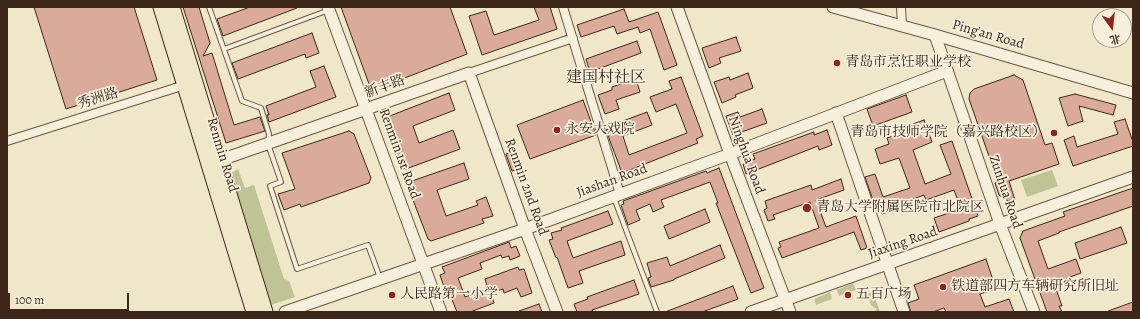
<!DOCTYPE html>
<html>
<head>
<meta charset="utf-8">
<style>
	body { margin:0 }
	#map { position:relative; width:1140px; height:319px; overflow:hidden; background:#f0e7c9; font-family:Alegreya,"Noto Serif SC",serif }
	canvas { display:block }
	.frame { position:absolute; inset:0; border:8px solid #3e2619; pointer-events:none }
	.north { position:absolute; left:1092px; top:8px; width:40px; height:40px; box-sizing:border-box; background:#f5efdc; border:1px solid #ac9f8e; border-radius:50%; rotate:165deg; font-size:11px; font-weight:700; line-height:16px; text-align:center; color:#3e2619 }
	.north::after { content:''; display:block; margin:auto; width:14px; height:18px; background:#8f2418; clip-path:polygon(50% 0,100% 100%,50% 72%,0 100%) }
	.scale { position:absolute; left:8px; top:293px; width:121px; height:18px; box-sizing:border-box; border:2px solid #3e2619; border-top:0; padding-left:5px; font-size:12px; line-height:14px; white-space:nowrap; color:#3e2619; -webkit-text-stroke:3px #f5efdc; paint-order:stroke }
</style>
</head>
<body>
<div id="map">
<canvas width="1140" height="319"></canvas>
<div class="frame"></div>
<div class="north">北</div>
<div class="scale">100 m</div>
</div>
<script>
const context = document.querySelector('canvas').getContext('2d');
context.lineJoin = 'round';
function fillPath(path, color) { context.fillStyle = color; context.fill(path, 'evenodd'); }
const poly = rows => new Path2D(rows.map(r => 'M' + r).join(''));
function trace(path, color, width, dash) { context.strokeStyle = color; context.lineWidth = width; context.lineCap = dash ? 'butt' : 'round'; context.setLineDash(dash || []); context.stroke(path); }
function write(font, color, halo, rows, align = 'center') {
  context.font = font + ' Alegreya,"Noto Serif SC",serif'; context.lineWidth = 3.5; context.setLineDash([]); context.textBaseline = 'middle'; context.strokeStyle = halo; context.fillStyle = color; for (const [text, x, y, turn = 0] of rows) {
    context.save(); context.translate(x, y); context.rotate((+turn || 0) * Math.PI / 180); context.textAlign = isNaN(turn) ? turn : align; if (halo) context.strokeText(text, 0, 0); context.fillText(text, 0, 0); context.restore();
  }
}
fillPath(poly([
	[238,169,245,188,254,185,284,279,289,281,295,297,271,305,229,174],
	[1052,170,1058,186,1027,197,1021,180],
	[853,283,856,290,839,296,837,290],
	[830,292,832,299,816,305,814,299],
	[873,292,880,312,875,312,876,309,871,305,867,294]
]), '#bec493');
const building = poly([
	[34,7,134,7,157,80,66,109,34,7],
	[183,7,199,7,210,43,203,56,212,53,234,125,260,117,265,131,226,143,183,7],
	[250,7,297,7,297,8,223,36,217,19,250,7],
	[341,7,450,7,467,54,376,89,369,84,341,7],
	[534,7,550,7,557,29,482,55,469,16,486,11,494,35,539,20,534,7],
	[624,9,629,22,658,12,677,65,664,70,650,29,640,33,638,27,617,34,614,26,581,37,577,25,624,9],
	[312,33,319,53,306,58,305,54,238,79,232,63,312,33],
	[736,37,741,51,719,58,721,63,709,68,702,48,736,37],
	[637,41,641,53,590,72,586,59,637,41],
	[324,66,336,97,269,122,267,115,269,115,266,106,316,87,310,71,324,66],
	[748,73,753,88,735,95,736,97,722,103,714,82,729,77,730,80,748,73],
	[1014,75,1023,80,1045,145,1052,143,1059,164,1009,181,1015,200,1008,201,999,195,995,183,999,182,991,158,990,159,969,99,970,93,974,89,1014,75],
	[681,77,703,136,696,139,698,143,622,173,606,130,616,126,615,124,647,112,652,125,623,136,629,155,687,133,676,104,656,112,650,97,672,89,669,81,681,77],
	[636,79,640,92,616,100,619,109,605,114,598,95,612,90,612,87,636,79],
	[449,93,455,110,413,126,419,143,453,130,460,149,406,169,400,167,384,123,387,117,449,93],
	[1075,94,1116,105,1113,115,1079,106,1083,121,1068,126,1059,98,1075,94],
	[906,95,912,112,873,126,867,109,906,95],
	[583,100,596,135,530,159,517,125,583,100],
	[762,109,767,123,733,135,726,116,738,112,740,117,762,109],
	[1125,119,1133,142,1133,146,1073,166,1064,140,1074,136,1077,147,1118,134,1114,122,1125,119],
	[924,120,932,142,913,150,925,184,951,174,940,145,952,141,978,216,969,219,969,221,939,232,934,218,961,209,954,190,926,200,924,195,905,202,907,205,882,214,879,208,876,209,865,177,875,174,883,197,910,188,899,158,880,164,875,149,889,144,887,138,915,129,913,124,924,120],
	[827,130,832,145,819,150,818,146,746,174,743,164,755,159,753,154,814,132,814,135,827,130],
	[349,131,354,134,371,178,369,183,301,207,300,204,284,210,278,194,295,189,282,153,349,131],
	[512,152,518,169,512,171,506,154,512,152],
	[464,163,469,179,437,190,446,216,478,205,476,201,486,197,493,216,482,219,484,223,431,241,428,239,408,187,412,181,464,163],
	[719,168,764,288,751,293,716,203,718,203,710,182,661,200,664,207,653,212,650,204,636,210,640,220,628,225,621,205,624,204,623,201,637,196,706,171,707,173,719,168],
	[841,179,844,190,816,200,826,227,856,216,867,248,861,250,854,232,782,258,778,248,781,247,779,242,819,228,810,202,773,215,775,219,768,221,764,210,767,208,765,201,811,185,812,190,841,179],
	[1133,188,1133,206,1059,232,1059,233,1038,241,1048,269,1076,259,1081,273,1054,283,1062,306,1059,306,1062,312,1047,312,1020,238,1023,231,1065,216,1063,212,1133,188],
	[705,209,710,222,669,239,664,226,705,209],
	[608,211,613,224,567,241,573,258,621,241,625,255,579,271,583,283,568,288,557,257,556,258,549,240,553,239,551,233,562,230,561,228,608,211],
	[1121,227,1127,243,1080,259,1075,243,1121,227],
	[509,242,511,248,516,246,520,256,510,260,509,256,502,258,501,255,480,263,482,269,458,278,465,297,488,289,485,279,518,267,519,270,524,269,532,293,521,297,517,288,504,293,503,289,491,293,494,303,470,312,457,312,449,292,446,293,440,275,445,273,442,267,509,242],
	[720,245,725,258,674,279,674,280,651,287,648,278,651,277,647,263,667,257,670,266,720,245],
	[986,259,996,289,980,294,985,307,1009,299,1014,312,946,312,944,308,933,312,911,312,908,303,919,299,914,285,986,259],
	[634,280,639,294,592,310,593,312,577,312,574,304,588,299,587,297,634,280],
	[733,286,738,299,702,312,665,312,733,286],
	[1133,302,1133,312,1108,312,1108,311,1133,302],
	[539,304,542,312,519,312,519,311,539,304]
]);
fillPath(building, '#dbab9a');
trace(building, '#3e2619', 1);
const service = poly([
	[209,7,242,101,261,108,269,134,268,144,281,182,270,186,297,269,368,245,380,278],
	[224,49,329,10],
	[614,198,657,312]
]);
const minor = poly([
	[563,7,620,194],
	[901,7,902,26],
	[469,73,573,38],
	[7,141,188,84]
]);
const tertiary = poly([
	[328,7,441,312],
	[677,7,730,154,790,312],
	[833,7,935,35,1133,93],
	[935,35,1000,224,1034,312],
	[836,113,904,312],
	[212,163,469,73,525,229,557,312],
	[285,312,525,229,730,154,947,71],
	[751,312,1133,177]
]);
const primary = poly([
	[160,7,253,312],
	[173,7,266,312]
]);
trace(service, '#6a5645', 6);
trace(minor, '#6a5645', 10);
trace(tertiary, '#6a5645', 13);
trace(primary, '#3e2619', 15);
trace(service, '#f5efdc', 4);
trace(minor, '#f5efdc', 8);
trace(tertiary, '#f5efdc', 11);
trace(primary, '#f0e7c9', 13);
for (const [x, y, r, color] of [
	[837,63,4,"#8f2418"],
	[557,130,4,"#8f2418"],
	[1054,133,4,"#8f2418"],
	[807,208,5,"#8f2418"],
	[943,287,4,"#8f2418"],
	[392,295,4,"#8f2418"],
	[848,295,4,"#8f2418"]
]) { const dot = new Path2D(); dot.arc(x, y, r, 0, 2 * Math.PI); context.fillStyle = color; context.fill(dot); trace(dot, '#f5efdc', 1.5); }
write('14px', '#3e2619', '#f5efdc', [
	["Ping'an Road",988,35,16],
	["新丰路",385,87,-20],
	["秀洲路",98,99,-17],
	["Renmin 1st Road",399,154,70],
	["Renmin Road",222,155,73],
	["Ninghua Road",746,155,70],
	["Jiashan Road",612,181,-20],
	["Renmin 2nd Road",526,187,70],
	["Zunhua Road",1005,192,71],
	["Jiaxing Road",903,243,-19]
]);
write('14px', '#3e2619', '#f5efdc', [
	["青岛市烹饪职业学校",845,63],
	["永安大戏院",565,130],
	["青岛市技师学院（嘉兴路校区）",1046,133,"right"],
	["青岛大学附属医院市北院区",816,208],
	["铁道部四方车辆研究所旧址",951,287],
	["人民路第一小学",400,295],
	["五百广场",856,295]
], 'left');
write('16px', '#3e2619', '#f5efdc', [
	["建国村社区",606,78]
]);
</script>
</body>
</html>
